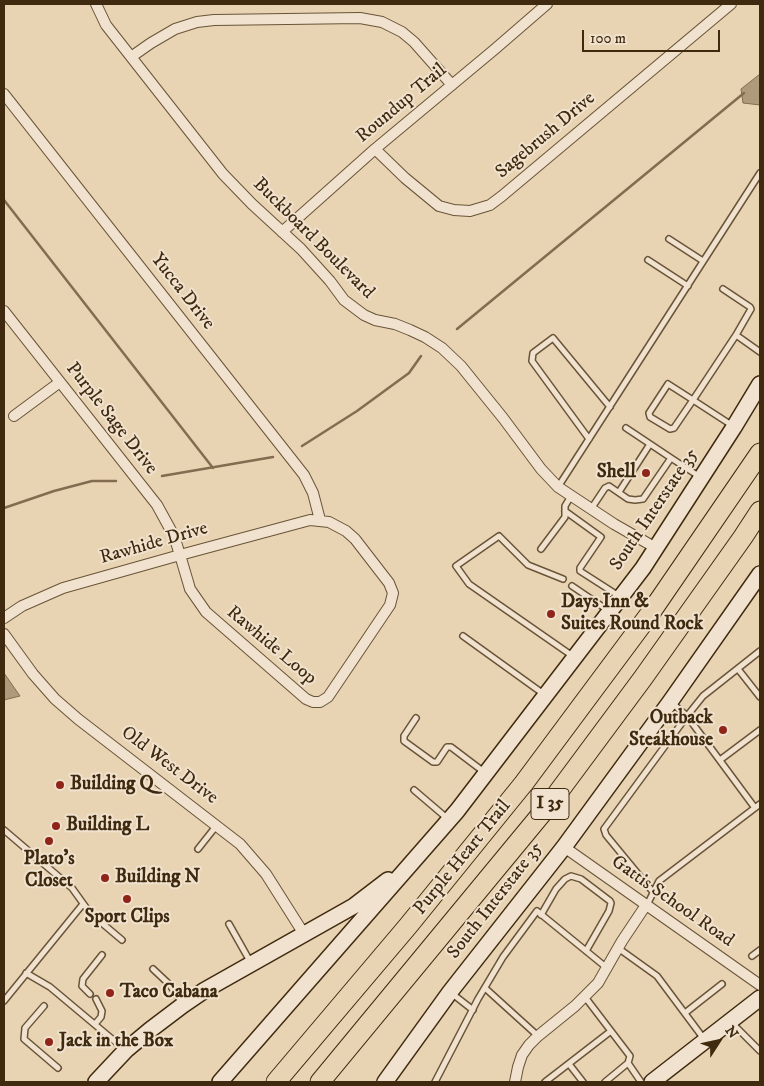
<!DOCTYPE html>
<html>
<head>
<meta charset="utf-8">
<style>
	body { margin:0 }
	#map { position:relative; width:764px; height:1086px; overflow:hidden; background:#e8d3b3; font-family:"IM FELL DW Pica",serif }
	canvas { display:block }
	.frame { position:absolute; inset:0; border:5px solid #3f2a0f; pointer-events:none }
	.north { position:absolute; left:694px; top:1016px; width:50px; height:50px; -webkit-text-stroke:4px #f0e2ce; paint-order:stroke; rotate:55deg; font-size:14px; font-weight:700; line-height:20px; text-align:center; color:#3f2a0f }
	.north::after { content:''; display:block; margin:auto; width:18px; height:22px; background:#3f2a0f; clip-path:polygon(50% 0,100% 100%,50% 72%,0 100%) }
	.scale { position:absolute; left:582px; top:30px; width:138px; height:22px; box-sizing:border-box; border:2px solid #3f2a0f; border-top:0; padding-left:6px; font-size:15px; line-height:18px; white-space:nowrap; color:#3f2a0f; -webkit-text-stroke:4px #f0e2ce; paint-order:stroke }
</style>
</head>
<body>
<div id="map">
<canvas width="764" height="1086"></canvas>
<div class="frame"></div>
<div class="north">N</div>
<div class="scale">100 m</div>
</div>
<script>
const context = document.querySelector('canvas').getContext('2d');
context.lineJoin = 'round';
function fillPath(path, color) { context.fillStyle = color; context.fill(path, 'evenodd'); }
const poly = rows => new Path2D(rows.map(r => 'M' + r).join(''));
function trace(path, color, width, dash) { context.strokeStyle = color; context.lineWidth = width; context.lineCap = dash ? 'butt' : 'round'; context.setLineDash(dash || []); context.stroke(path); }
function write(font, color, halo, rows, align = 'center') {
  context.font = font + ' "IM FELL DW Pica",serif'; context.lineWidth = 4; context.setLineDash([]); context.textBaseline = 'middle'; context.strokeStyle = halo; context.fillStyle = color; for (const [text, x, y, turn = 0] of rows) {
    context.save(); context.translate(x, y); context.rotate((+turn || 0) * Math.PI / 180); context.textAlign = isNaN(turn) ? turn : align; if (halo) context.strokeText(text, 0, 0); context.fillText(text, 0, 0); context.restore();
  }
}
const water = poly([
	[760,74,760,105,743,103,741,89,760,74],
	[4,673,20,696,4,700,4,673]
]);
fillPath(water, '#af9a7b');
trace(water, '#826d50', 1);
trace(poly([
	[4,200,213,468],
	[457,329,744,93],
	[302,446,357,411,409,373,421,356],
	[162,476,273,457],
	[4,508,54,491,92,481,116,481]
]), '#826d50', 2.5);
const lane = poly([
	[669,239,703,261],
	[648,260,688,286],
	[723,289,750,307,751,309,736,335],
	[668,384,693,400,674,428,670,429,650,417,649,413,668,384],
	[733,426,693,400,736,335,760,352],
	[589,439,532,361,533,353,553,338,610,407],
	[671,458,700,477],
	[558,487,760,173],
	[619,492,650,444],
	[591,509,605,488,609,486,628,499,635,500,643,499,671,458,626,428],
	[565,511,601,537,580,568,580,571,619,596],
	[541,549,565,517,565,506,571,496],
	[563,579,528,565,499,536,456,566,469,584,574,657],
	[572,586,609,611],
	[463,636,545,695],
	[738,669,760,697],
	[672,703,687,716,755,808],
	[416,718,404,736,404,741,433,762,437,762,447,747,451,747,484,772],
	[720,760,760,730],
	[414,790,448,819],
	[4,830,72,888,90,913,122,940],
	[198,849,217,825],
	[653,892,606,835,604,829,687,716,703,696,760,651],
	[647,905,659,881,760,804],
	[541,915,556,889,565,879,571,876,581,879,610,901,611,903,609,911,586,951],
	[229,924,251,963],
	[618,948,657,976,704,1039],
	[752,956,760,950],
	[153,969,169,984,182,1002],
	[26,973,50,987,124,1049],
	[485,988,538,1036],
	[450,992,473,1010],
	[90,994,82,986,83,979,102,955],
	[585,997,630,1056,628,1063,641,1082],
	[4,1001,83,904],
	[44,1006,25,1028,24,1039,58,1068],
	[685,1013,722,984],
	[732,1023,760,1051],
	[95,1024,101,1017,102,1011,96,999],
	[569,1064,583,1082],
	[435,1082,478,999,503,957,537,911,607,968],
	[545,1082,611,1031],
	[605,1082,628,1063]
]);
const street = poly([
	[96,4,106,25,223,174,252,204,301,249,330,281,344,300,364,315,375,320,395,324,410,330,425,337,442,348,461,366,503,418,541,469,558,487,614,524,656,548],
	[131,57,151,43,175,29,197,22,214,20,360,18,382,22,402,32,414,42,452,85],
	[4,94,304,475,313,493,320,520],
	[375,149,405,178,439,206,454,210,470,211,490,205,502,196,731,4],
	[282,232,375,149,495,49,547,4],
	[4,311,157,505,174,536,180,555,188,582,190,589,206,612,306,699,313,702,320,702,328,697,390,605,393,593,389,583,355,539,346,531,329,522,310,520,180,555,63,588,22,606,4,618],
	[14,416,60,382],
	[4,634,33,674,55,699,78,719,240,844,266,874,304,934],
	[564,847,760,985],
	[515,1082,518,1067,522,1055,529,1045,538,1036,575,1006,598,983,622,941,646,905]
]);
const secondary = poly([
	[96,1082,126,1050,150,1030,183,1005,205,990,354,906,388,880],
	[220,1082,457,811,643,568,734,427,760,384],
	[385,1082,450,992,564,847,670,702,760,574],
	[652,1082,760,998]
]);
const highway = poly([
	[276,1082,408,926,524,783,649,615,760,453],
	[320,1082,548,806,643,678,743,537,760,511]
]);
trace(lane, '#695438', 8);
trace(street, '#695438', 12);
trace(secondary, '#3f2a0f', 18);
trace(highway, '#3f2a0f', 21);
trace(lane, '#f0e2ce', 5);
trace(street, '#f0e2ce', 10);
trace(secondary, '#f0e2ce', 15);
trace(highway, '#e8d3b3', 19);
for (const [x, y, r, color] of [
	[646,473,5,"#8f2418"],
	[551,614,5,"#8f2418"],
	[723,730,5,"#8f2418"],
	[60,785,5,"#8f2418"],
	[56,826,5,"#8f2418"],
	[49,841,5,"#8f2418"],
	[105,878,5,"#8f2418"],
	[127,899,5,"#8f2418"],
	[110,993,5,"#8f2418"],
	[49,1042,5,"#8f2418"]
]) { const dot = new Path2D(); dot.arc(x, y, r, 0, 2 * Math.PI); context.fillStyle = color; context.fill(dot); trace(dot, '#f0e2ce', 2); }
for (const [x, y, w] of [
	[550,804,38]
]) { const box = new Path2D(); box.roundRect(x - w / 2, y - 15.5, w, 31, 4); context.fillStyle = '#f0e2ce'; context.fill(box); trace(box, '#3f2a0f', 1); }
write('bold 18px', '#3f2a0f', null, [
	["I 35",550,804]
]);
write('19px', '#3f2a0f', '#f0e2ce', [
	["Roundup Trail",402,104,-40],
	["Sagebrush Drive",546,136,-40],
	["Buckboard Boulevard",313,239,45],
	["Yucca Drive",182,292,52],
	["Purple Sage Drive",111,419,52],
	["South Interstate 35",655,510,-56],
	["Rawhide Drive",154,544,-16],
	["Rawhide Loop",271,646,40],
	["Old West Drive",169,766,37],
	["Purple Heart Trail",463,858,-51],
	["South Interstate 35",496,901,-52],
	["Gattis School Road",672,902,35]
]);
write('bold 19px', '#3f2a0f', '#f0e2ce', [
	["Shell",636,473,"right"],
	["Days Inn &",561,603],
	["Suites Round Rock",561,625],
	["Outback",713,719,"right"],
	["Steakhouse",713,741,"right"],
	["Building Q",70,785],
	["Building L",66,826],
	["Plato's",49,860,"center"],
	["Closet",49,882,"center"],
	["Building N",115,878],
	["Sport Clips",127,918,"center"],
	["Taco Cabana",120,993],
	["Jack in the Box",59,1042]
], 'left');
</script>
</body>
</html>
